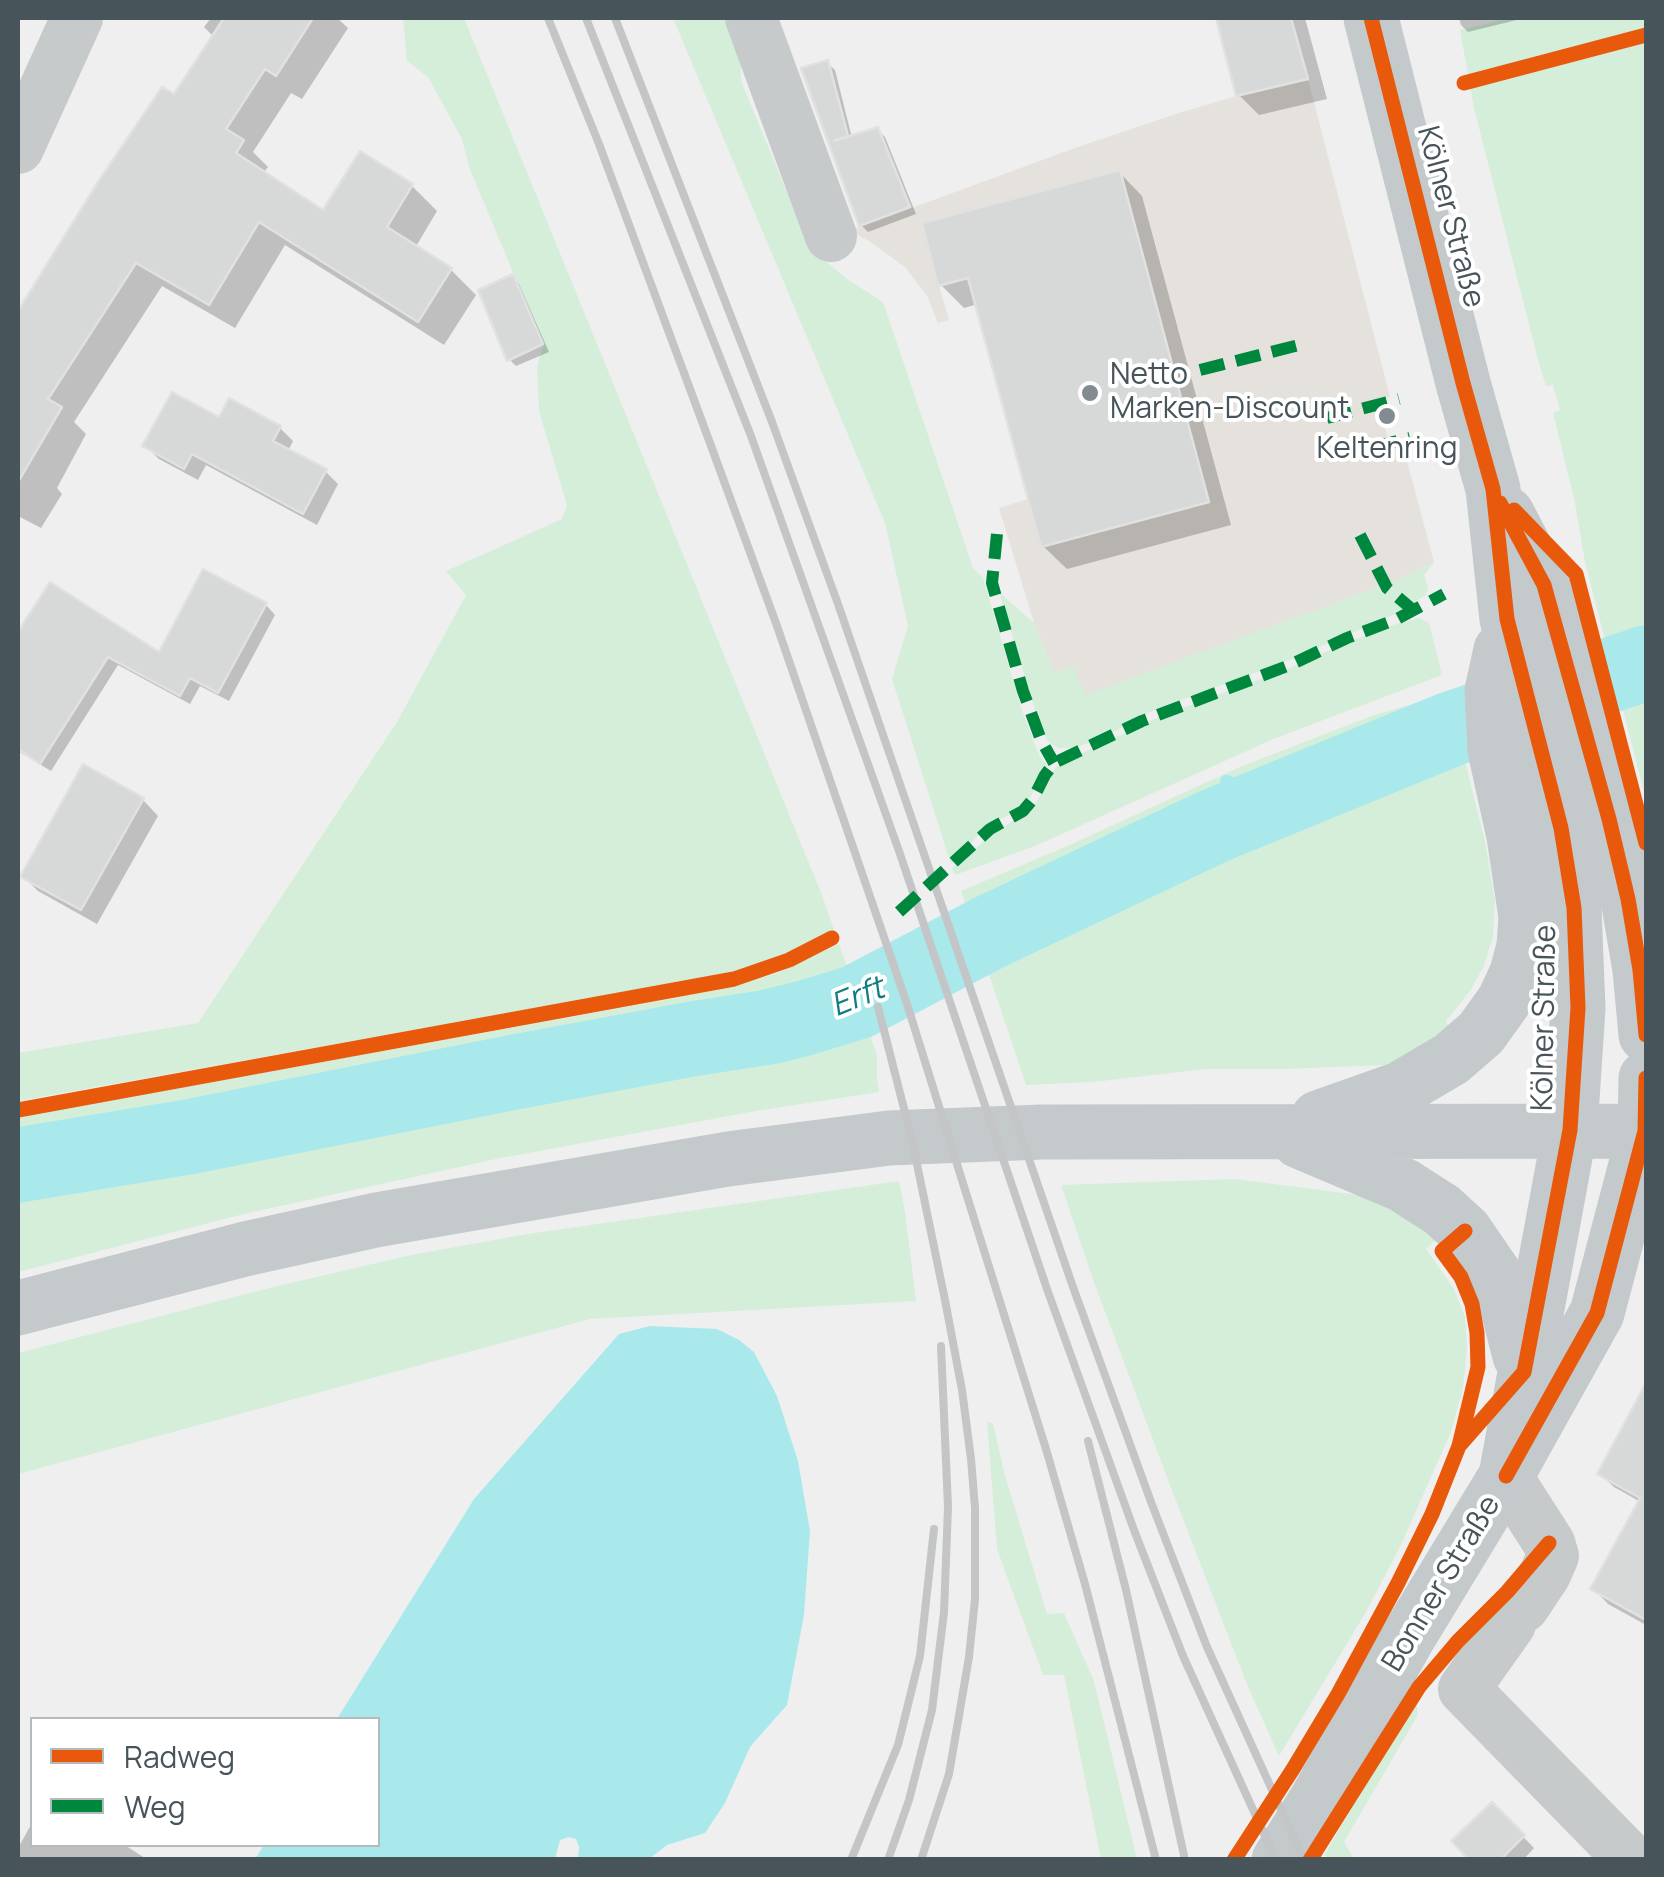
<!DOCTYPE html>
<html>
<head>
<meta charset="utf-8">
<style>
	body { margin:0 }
	#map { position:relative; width:1664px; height:1877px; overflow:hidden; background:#f0efef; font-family:Manrope,sans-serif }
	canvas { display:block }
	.frame { position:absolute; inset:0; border:20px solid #47555b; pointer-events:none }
	.legend { position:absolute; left:30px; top:1717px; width:350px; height:130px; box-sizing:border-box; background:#fff; border:2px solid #b5bbbd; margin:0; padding:12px 18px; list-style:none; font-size:30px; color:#47555b }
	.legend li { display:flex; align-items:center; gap:20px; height:50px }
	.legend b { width:50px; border:2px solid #b5bbbd }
</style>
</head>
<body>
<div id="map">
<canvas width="1664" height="1877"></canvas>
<div class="frame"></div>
<ul class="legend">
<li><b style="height:12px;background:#e8590c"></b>Radweg</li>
<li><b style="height:12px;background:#00873e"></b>Weg</li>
</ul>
</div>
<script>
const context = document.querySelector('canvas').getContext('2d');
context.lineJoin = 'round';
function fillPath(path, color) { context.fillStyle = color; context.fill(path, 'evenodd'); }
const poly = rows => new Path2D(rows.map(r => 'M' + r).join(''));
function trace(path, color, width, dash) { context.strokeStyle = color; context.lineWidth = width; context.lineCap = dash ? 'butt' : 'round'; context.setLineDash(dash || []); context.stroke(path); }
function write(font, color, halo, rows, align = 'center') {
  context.font = font + ' Manrope,sans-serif'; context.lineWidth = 8; context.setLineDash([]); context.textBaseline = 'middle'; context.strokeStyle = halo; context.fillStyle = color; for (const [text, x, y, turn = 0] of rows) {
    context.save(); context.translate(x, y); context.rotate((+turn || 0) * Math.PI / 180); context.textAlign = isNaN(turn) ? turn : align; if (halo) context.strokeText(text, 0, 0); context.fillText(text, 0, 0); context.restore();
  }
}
fillPath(poly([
	[1308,79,1390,397,1377,400,1391,449,1403,446,1434,562,1395,581,1085,696,1054,673,1034,623,999,508,1028,499,969,278,939,286,949,320,938,323,927,296,905,267,869,241,849,231,1075,148,1179,113,1236,96]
]), '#e5e1dd');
fillPath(poly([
	[403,18,464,18,822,895,834,930,786,954,756,965,719,975,18,1101,18,1053,198,1023,397,722,466,595,446,571,562,519,567,505,539,411,537,368,543,344,469,167,462,139,428,77,407,61],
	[673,18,730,18,741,50,741,81,810,248,847,279,883,302,973,568,983,578,1022,711,1039,755,1048,766,1043,771,1031,796,1020,809,986,827,951,864,892,679,908,626,885,523],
	[1509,18,1646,18,1646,800,1585,562,1574,498,1553,413,1560,410,1553,385,1546,386,1538,360,1474,108,1460,30],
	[1434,562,1424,575,1428,587,1426,595,1395,614,1295,658,1152,711,1106,736,1075,748,1058,748,1048,742,1040,726,999,592,1034,623,1054,672,1073,666,1085,695,1395,581],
	[1419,618,1429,623,1442,675,1276,738,1035,846,955,875,952,868,996,831,1028,812,1041,795,1055,768,1065,761,1161,716,1287,669,1350,641,1396,624],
	[1448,694,1485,841,1495,901,1493,937,1483,968,1470,991,1446,1021,1454,1035,1428,1051,1385,1065,1285,1069,1205,1069,1093,1082,1026,1085,961,891,1065,847,1240,767,1374,715],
	[839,944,854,986,786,1005,701,1022,586,1039,175,1121,18,1147,18,1117,676,998,775,974],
	[864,1017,877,1055,877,1079,879,1092,756,1111,496,1159,244,1214,18,1272,18,1176,102,1164,546,1079,798,1037],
	[1235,1179,1359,1195,1442,1234,1426,1249,1454,1289,1465,1317,1467,1347,1463,1388,1451,1432,1401,1545,1366,1612,1279,1756,1248,1687,1171,1488,1095,1285,1061,1185],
	[899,1181,905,1212,916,1301,590,1319,18,1474,18,1353,273,1287,411,1255,527,1234],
	[987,1422,993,1423,1004,1472,1047,1614,1064,1613,1094,1681,1137,1859,1101,1859,1064,1675,1043,1675,997,1549],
	[1416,1697,1418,1715,1344,1842,1354,1859,1327,1859,1325,1854]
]), '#d4eeda');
fillPath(poly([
	[650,1326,717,1329,739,1340,754,1352,777,1396,798,1461,810,1531,804,1615,787,1705,750,1747,725,1803,705,1833,667,1845,649,1859,578,1859,579,1847,576,1839,569,1837,560,1840,555,1859,255,1859,264,1845,378,1844,378,1720,337,1719,474,1499,619,1334]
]), '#a9e9ec');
fillPath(poly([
	[211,18,337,18,348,28,302,99,291,93,253,152,268,167,264,172,324,213,360,154,412,186,437,211,415,248,451,270,476,295,444,345,285,245,235,328,162,286,74,422,86,434,57,488,62,494,41,528,18,516,18,315,100,184,175,98,214,37,204,27],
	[1219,18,1305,18,1327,99,1259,115,1239,95],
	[1459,18,1525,18,1468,32,1461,25],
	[827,63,835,70,852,138,877,130,885,137,916,214,868,232,861,225,804,69],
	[1119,172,1142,196,1231,525,1067,569,1043,546,978,304,964,308,940,284],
	[512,277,519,284,549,352,516,366,509,359],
	[220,421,280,428,293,441,288,451,325,471,338,484,317,525,206,465,198,480,159,459,146,446],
	[50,585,160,656,266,605,275,615,229,701,200,686,190,704,118,665,51,771,18,751,18,637],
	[84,768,143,800,158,816,97,924,38,891,23,876],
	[1638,1405,1646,1409,1646,1505,1614,1487,1600,1474],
	[1615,1548,1646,1565,1646,1625,1608,1604,1593,1588],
	[1492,1805,1534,1848,1523,1860,1472,1860],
	[32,1823,32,1844,123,1844,148,1860,18,1860,18,1848]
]), '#0003');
trace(poly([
	[1226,781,1278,800]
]), '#a9e9ec', 12);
trace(poly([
	[18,1165,188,1137,515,1072,692,1039,769,1027,805,1018,857,1002,990,932,1214,826,1451,729,1646,663]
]), '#a9e9ec', 75);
const building = poly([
	[224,18,313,18,276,76,265,69,226,129,244,140,236,153,323,210,360,151,413,184,387,227,452,268,418,322,259,222,209,305,136,263,48,399,62,407,18,482,18,311,98,182,162,87,174,94,224,18],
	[1216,18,1291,18,1308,79,1236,96,1216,18],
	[828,60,848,136,834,141,878,127,910,207,859,226,801,68,828,60],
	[1120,170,1209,502,1041,547,968,278,938,286,922,223,1120,170],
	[513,274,543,344,507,361,478,290,513,274],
	[172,392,219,417,229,398,281,426,273,441,327,469,303,514,192,454,184,469,142,446,172,392],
	[203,569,267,603,218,693,190,678,180,696,108,657,40,764,18,749,18,632,50,582,159,652,203,569],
	[83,764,144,798,81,910,20,877,83,764],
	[1646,1383,1646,1620,1590,1589,1640,1498,1597,1474,1646,1383],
	[1492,1802,1525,1835,1500,1860,1469,1860,1451,1841,1492,1802]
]);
fillPath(building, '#d7d8d8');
trace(building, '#e1e1e2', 2.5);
trace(poly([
	[751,18,831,236],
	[18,148,77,18],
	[1506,1476,1549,1543,1553,1556,1545,1574,1523,1607],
	[1510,1624,1464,1689,1631,1860]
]), '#c7cacb', 52);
trace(poly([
	[1371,18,1463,383,1493,489,1507,619,1561,828,1574,908,1578,1008,1570,1130,1506,1476],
	[1507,514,1544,585,1609,819,1628,899,1640,970,1646,1035],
	[1318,1118,1400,1089,1451,1059,1481,1033,1504,1001,1517,973,1524,946,1526,917,1514,836,1495,750,1492,691,1501,650],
	[1299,1141,1403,1185,1442,1210,1465,1231,1502,1285,1520,1356],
	[18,1308,245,1249,376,1220,728,1159,889,1138,1042,1132,1646,1131],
	[1279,1860,1317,1799,1407,1639,1506,1476,1597,1313,1645,1131,1646,1078]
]), '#c4c9cb', 55);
trace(poly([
	[548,18,599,144,710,443,777,626,907,1004,1046,1449,1085,1584,1156,1860],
	[586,18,751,436,899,851,1047,1289,1134,1530,1183,1656,1276,1860],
	[615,18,772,422,838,604,1073,1287,1151,1502,1207,1647,1304,1860],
	[878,1007,912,1140,945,1300,962,1390,971,1459,975,1508,975,1599,969,1657,949,1774,921,1860],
	[1088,1441,1126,1590,1185,1860],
	[851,1860,898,1745,920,1656,934,1529],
	[888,1860,909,1800,932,1710,944,1612,948,1507,941,1346]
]), '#c3c5c6', 8);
trace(poly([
	[1200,370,1307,343],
	[1327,418,1399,399],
	[1337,456,1410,438],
	[997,534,992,583,1023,691,1041,740,1054,763],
	[1360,535,1387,588,1413,610],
	[899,912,990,829,1023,811,1033,799,1045,775,1054,763,1142,721,1290,665,1347,638,1397,619,1444,594]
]), '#00873e', 12, [25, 12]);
trace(poly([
	[1371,18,1463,383,1493,489,1507,619,1561,828,1574,908,1578,1008,1570,1130,1524,1372,1459,1446],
	[1464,83,1646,35],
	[1500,503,1544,585,1609,819,1628,899,1640,970,1646,1035],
	[1514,510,1576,574,1646,843],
	[18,1110,734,979,789,960,832,938],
	[1506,1476,1597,1313,1645,1131,1646,1078],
	[1234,1860,1293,1769,1338,1694,1398,1583,1432,1514,1459,1446,1478,1367,1477,1333,1472,1304,1461,1277,1442,1251,1465,1231],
	[1310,1860,1419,1687,1458,1641,1507,1592,1549,1543]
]), '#e8590c', 15);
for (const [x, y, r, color] of [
	[1090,393,10,"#828b8f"],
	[1387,416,10,"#828b8f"]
]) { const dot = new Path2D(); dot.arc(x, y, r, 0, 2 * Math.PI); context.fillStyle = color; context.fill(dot); trace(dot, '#fff', 4); }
write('30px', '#47555b', '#fff', [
	["Kölner Straße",1450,217,75],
	["Kölner Straße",1545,1018,-89],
	["Bonner Straße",1442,1584,-59]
]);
write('30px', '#47555b', '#fff', [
	["Netto",1110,376],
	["Marken-Discount",1110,410],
	["Keltenring",1387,450,"center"]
], 'left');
write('italic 32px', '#0f7d82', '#fff', [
	["Erft",858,998,-22]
]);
</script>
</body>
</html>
